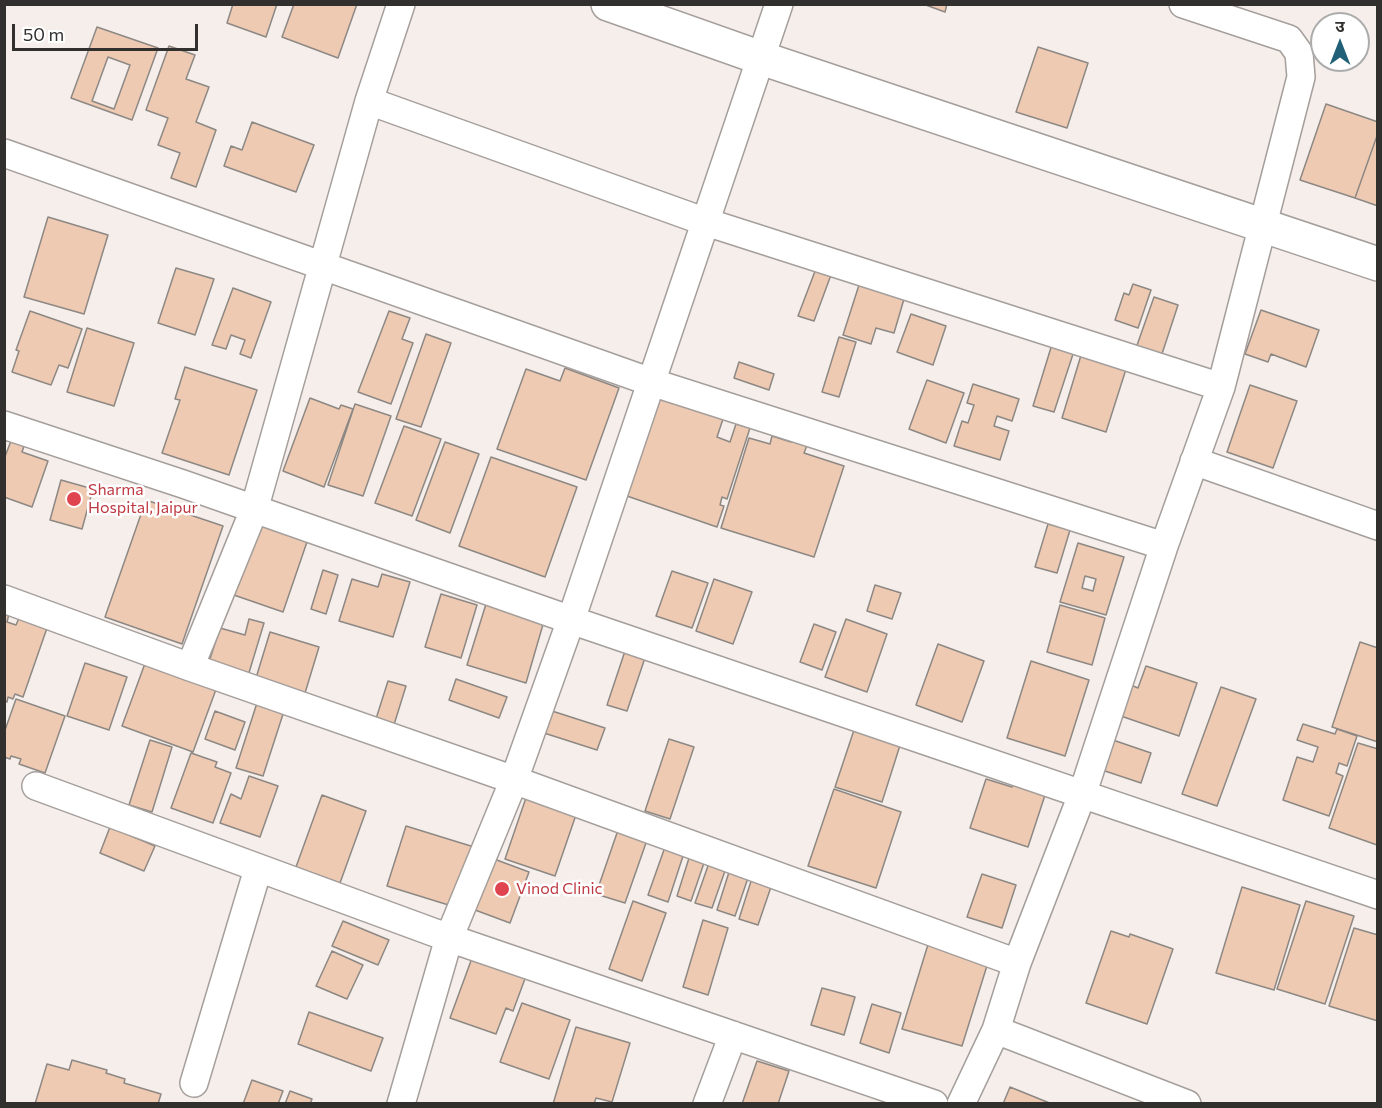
<!DOCTYPE html>
<html>
<head>
<meta charset="utf-8">
<style>
	body { margin:0 }
	#map { position:relative; width:1382px; height:1108px; overflow:hidden; background:#f5eeeb; font-family:Commissioner,"Noto Sans Devanagari",sans-serif }
	canvas { display:block }
	.frame { position:absolute; inset:0; border:6px solid #32302f; pointer-events:none }
	.north { position:absolute; left:1310px; top:12px; width:60px; height:60px; box-sizing:border-box; background:#fff; border:2px solid #adacac; border-radius:50%; rotate:0deg; font-size:16px; font-weight:700; line-height:24px; text-align:center; color:#32302f }
	.north::after { content:''; display:block; margin:auto; width:21px; height:27px; background:#216076; clip-path:polygon(50% 0,100% 100%,50% 72%,0 100%) }
	.scale { position:absolute; left:12px; top:24px; width:186px; height:27px; box-sizing:border-box; border:3px solid #32302f; border-top:0; padding-left:8px; font-size:18px; line-height:21px; white-space:nowrap; color:#32302f; -webkit-text-stroke:4px #fff; paint-order:stroke }
</style>
</head>
<body>
<div id="map">
<canvas width="1382" height="1108"></canvas>
<div class="frame"></div>
<div class="north">उ</div>
<div class="scale">50 m</div>
</div>
<script>
const context = document.querySelector('canvas').getContext('2d');
context.lineJoin = 'round';
function fillPath(path, color) { context.fillStyle = color; context.fill(path, 'evenodd'); }
const poly = rows => new Path2D(rows.map(r => 'M' + r).join(''));
function trace(path, color, width, dash) { context.strokeStyle = color; context.lineWidth = width; context.lineCap = dash ? 'butt' : 'round'; context.setLineDash(dash || []); context.stroke(path); }
function write(font, color, halo, rows, align = 'center') {
  context.font = font + ' Commissioner,sans-serif'; context.lineWidth = 5; context.setLineDash([]); context.textBaseline = 'middle'; context.strokeStyle = halo; context.fillStyle = color; for (const [text, x, y, turn = 0] of rows) {
    context.save(); context.translate(x, y); context.rotate((+turn || 0) * Math.PI / 180); context.textAlign = isNaN(turn) ? turn : align; if (halo) context.strokeText(text, 0, 0); context.fillText(text, 0, 0); context.restore();
  }
}
const building = poly([
	[233,4,277,4,266,37,227,23,233,4],
	[294,4,357,4,338,58,282,37,294,4],
	[923,4,947,4,945,12,923,4],
	[97,27,158,48,132,120,71,98,97,27],
	[108,57,130,65,114,109,92,101,108,57],
	[169,46,195,55,186,79,209,87,196,122,216,130,196,187,171,178,180,153,158,145,168,118,146,110,169,46],
	[1038,47,1088,63,1067,128,1016,112,1038,47],
	[1326,104,1378,122,1378,133,1355,198,1300,180,1326,104],
	[252,122,314,145,296,192,224,166,231,146,242,150,252,122],
	[1378,133,1378,206,1355,198,1378,133],
	[48,217,108,235,84,314,24,297,48,217],
	[820,258,835,264,814,321,798,316,820,258],
	[176,268,214,279,195,335,158,323,176,268],
	[1133,284,1151,290,1138,328,1115,320,1124,293,1129,295,1133,284],
	[859,285,904,299,894,333,876,328,871,344,843,335,859,285],
	[233,288,271,302,251,358,240,354,245,340,231,335,226,349,212,345,233,288],
	[1154,297,1178,305,1160,360,1135,351,1154,297],
	[1261,310,1319,330,1306,367,1271,354,1268,362,1245,354,1261,310],
	[30,311,82,329,68,368,59,365,51,385,12,372,19,351,16,350,30,311],
	[389,311,410,318,402,339,413,343,391,404,358,392,389,311],
	[911,314,946,326,933,365,897,352,911,314],
	[87,328,134,343,114,406,67,392,87,328],
	[426,334,451,343,421,427,396,419,426,334],
	[839,337,856,342,839,397,822,392,839,337],
	[1053,341,1075,348,1054,412,1033,406,1053,341],
	[1082,352,1127,366,1106,432,1062,418,1082,352],
	[739,362,774,374,769,390,734,378,739,362],
	[185,367,257,390,229,475,162,453,180,400,175,399,185,367],
	[565,368,619,388,586,480,497,449,526,369,560,381,565,368],
	[927,380,964,393,946,443,909,429,927,380],
	[973,384,1019,399,1012,421,997,416,994,426,1009,431,1000,460,954,446,962,421,968,423,974,405,967,403,973,384],
	[1250,385,1297,401,1273,468,1227,452,1250,385],
	[310,398,339,409,341,405,353,409,324,487,283,471,310,398],
	[660,398,723,419,717,437,730,442,736,424,750,428,727,499,722,497,720,505,724,506,717,527,627,496,660,398],
	[355,404,391,416,363,496,328,485,355,404],
	[404,426,441,439,412,516,375,503,404,426],
	[772,436,791,442,793,438,808,443,804,453,844,466,814,557,721,528,749,438,770,444,772,436],
	[11,441,24,446,22,452,48,461,32,507,4,497,4,459,11,441],
	[445,442,479,454,450,533,416,520,445,442],
	[491,457,577,487,545,577,459,546,491,457],
	[61,480,93,489,82,529,50,520,61,480],
	[146,500,223,526,182,644,105,617,146,500],
	[256,522,308,539,283,612,231,594,256,522],
	[1048,524,1070,530,1057,573,1035,567,1048,524],
	[1078,543,1124,557,1106,615,1060,602,1078,543],
	[1085,576,1096,579,1093,591,1082,588,1085,576],
	[323,570,338,575,326,614,311,609,323,570],
	[672,571,708,583,692,628,656,616,672,571],
	[382,574,410,582,393,637,339,621,352,579,378,587,382,574],
	[714,579,752,592,733,644,696,631,714,579],
	[875,585,901,593,892,619,867,611,875,585],
	[441,594,477,605,461,658,425,647,441,594],
	[486,604,544,621,526,683,467,665,486,604],
	[1060,605,1105,618,1092,665,1047,652,1060,605],
	[4,612,9,614,7,622,16,625,19,618,47,628,23,697,15,694,13,699,8,697,7,702,4,701,4,612],
	[249,619,264,623,248,676,208,665,220,628,245,635,249,619],
	[846,619,887,634,867,692,825,677,846,619],
	[814,624,836,632,822,670,800,662,814,624],
	[270,632,319,647,305,693,256,678,270,632],
	[1360,642,1378,648,1378,742,1332,727,1360,642],
	[938,644,984,661,962,722,916,705,938,644],
	[627,645,647,652,627,711,607,705,627,645],
	[147,658,218,684,193,752,122,726,147,658],
	[1031,661,1089,680,1065,756,1007,738,1031,661],
	[85,663,127,677,109,730,67,716,85,663],
	[1146,666,1197,683,1179,736,1115,714,1126,683,1138,688,1146,666],
	[456,679,507,697,499,718,449,700,456,679],
	[388,681,406,686,393,728,375,722,388,681],
	[1221,687,1256,699,1217,806,1182,794,1221,687],
	[16,699,65,716,45,773,19,764,21,759,11,756,10,759,4,757,4,733,16,699],
	[257,703,284,711,263,776,236,768,257,703],
	[215,711,245,722,235,750,205,739,215,711],
	[552,711,605,728,597,750,544,733,552,711],
	[856,724,902,739,882,802,835,787,856,724],
	[1303,724,1335,734,1337,729,1357,736,1347,766,1339,763,1336,773,1343,776,1329,816,1283,800,1297,757,1313,762,1318,747,1297,740,1303,724],
	[669,739,694,747,670,819,645,811,669,739],
	[1110,739,1151,753,1141,783,1099,769,1110,739],
	[150,740,172,747,152,812,129,805,150,740],
	[1358,743,1378,749,1377,845,1329,828,1358,743],
	[191,753,217,762,215,767,231,773,213,823,171,808,191,753],
	[249,776,278,786,260,837,220,823,231,794,241,799,249,776],
	[1015,778,1047,789,1028,847,970,828,986,779,1012,787,1015,778],
	[834,789,901,812,876,888,808,866,834,789],
	[528,792,578,809,555,876,505,859,528,792],
	[322,795,366,811,340,883,296,867,322,795],
	[406,826,474,847,455,907,387,886,406,826],
	[110,827,155,846,144,871,100,853,110,827],
	[618,830,647,840,625,903,596,894,618,830],
	[665,847,684,853,668,902,648,895,665,847],
	[690,855,705,860,691,901,677,896,690,855],
	[486,856,529,872,510,923,467,907,486,856],
	[709,863,726,868,712,908,695,903,709,863],
	[730,869,749,875,735,916,717,910,730,869],
	[982,874,1016,885,1002,928,967,917,982,874],
	[753,875,773,881,758,925,739,919,753,875],
	[1242,887,1300,905,1274,990,1216,973,1242,887],
	[633,901,666,913,642,981,609,969,633,901],
	[1306,901,1354,916,1325,1004,1277,989,1306,901],
	[703,920,728,928,708,995,683,987,703,920],
	[343,921,389,940,378,965,332,946,343,921],
	[1354,928,1378,935,1378,1021,1329,1006,1354,928],
	[1111,931,1129,937,1130,934,1173,949,1147,1024,1086,1003,1111,931],
	[930,938,990,956,962,1046,902,1029,930,938],
	[332,951,363,965,347,999,316,986,332,951],
	[472,958,526,976,513,1011,506,1008,496,1034,450,1018,472,958],
	[822,988,855,997,844,1035,811,1025,822,988],
	[522,1003,570,1020,549,1079,500,1062,522,1003],
	[872,1004,901,1013,889,1053,860,1043,872,1004],
	[309,1012,383,1038,371,1071,298,1044,309,1012],
	[576,1027,630,1043,612,1102,596,1098,594,1104,553,1104,576,1027],
	[72,1060,107,1070,106,1073,125,1079,124,1083,161,1094,158,1104,35,1104,47,1064,69,1070,72,1060],
	[757,1061,789,1071,778,1104,742,1104,757,1061],
	[252,1080,283,1091,278,1104,243,1104,252,1080],
	[1010,1087,1052,1104,1003,1104,1010,1087],
	[290,1091,312,1099,310,1104,285,1104,290,1091]
]);
fillPath(building, '#efcab2');
trace(building, '#8d8884', 1.5);
const minor = poly([
	[369,101,706,222,1221,387],
	[4,153,651,382,1164,546],
	[4,425,183,484,571,620,1378,895],
	[1194,461,1378,526],
	[4,599,190,667,514,780,1017,963],
	[190,667,254,510,369,101,401,4],
	[36,786,449,938,934,1104],
	[996,1030,1187,1104],
	[194,1083,258,869],
	[401,1104,449,938,514,780,571,620,779,4],
	[707,1104,733,1035],
	[961,1104,996,1030,1017,963,1082,795,1164,546,1221,387,1301,77,1299,53,1289,39,1183,4]
]);
const tertiary = poly([
	[608,4,761,58,1378,264]
]);
trace(minor, '#a59f9c', 30);
trace(tertiary, '#a59f9c', 36);
trace(minor, '#fff', 27);
trace(tertiary, '#fff', 33);
for (const [x, y, r, color] of [
	[74,499,8,"#e0444e"],
	[502,889,8,"#e0444e"]
]) { const dot = new Path2D(); dot.arc(x, y, r, 0, 2 * Math.PI); context.fillStyle = color; context.fill(dot); trace(dot, '#fff', 2); }
write('16px', '#be3a42', '#fff', [
	["Sharma",88,490],
	["Hospital, Jaipur",88,508],
	["Vinod Clinic",516,889]
], 'left');
</script>
</body>
</html>
